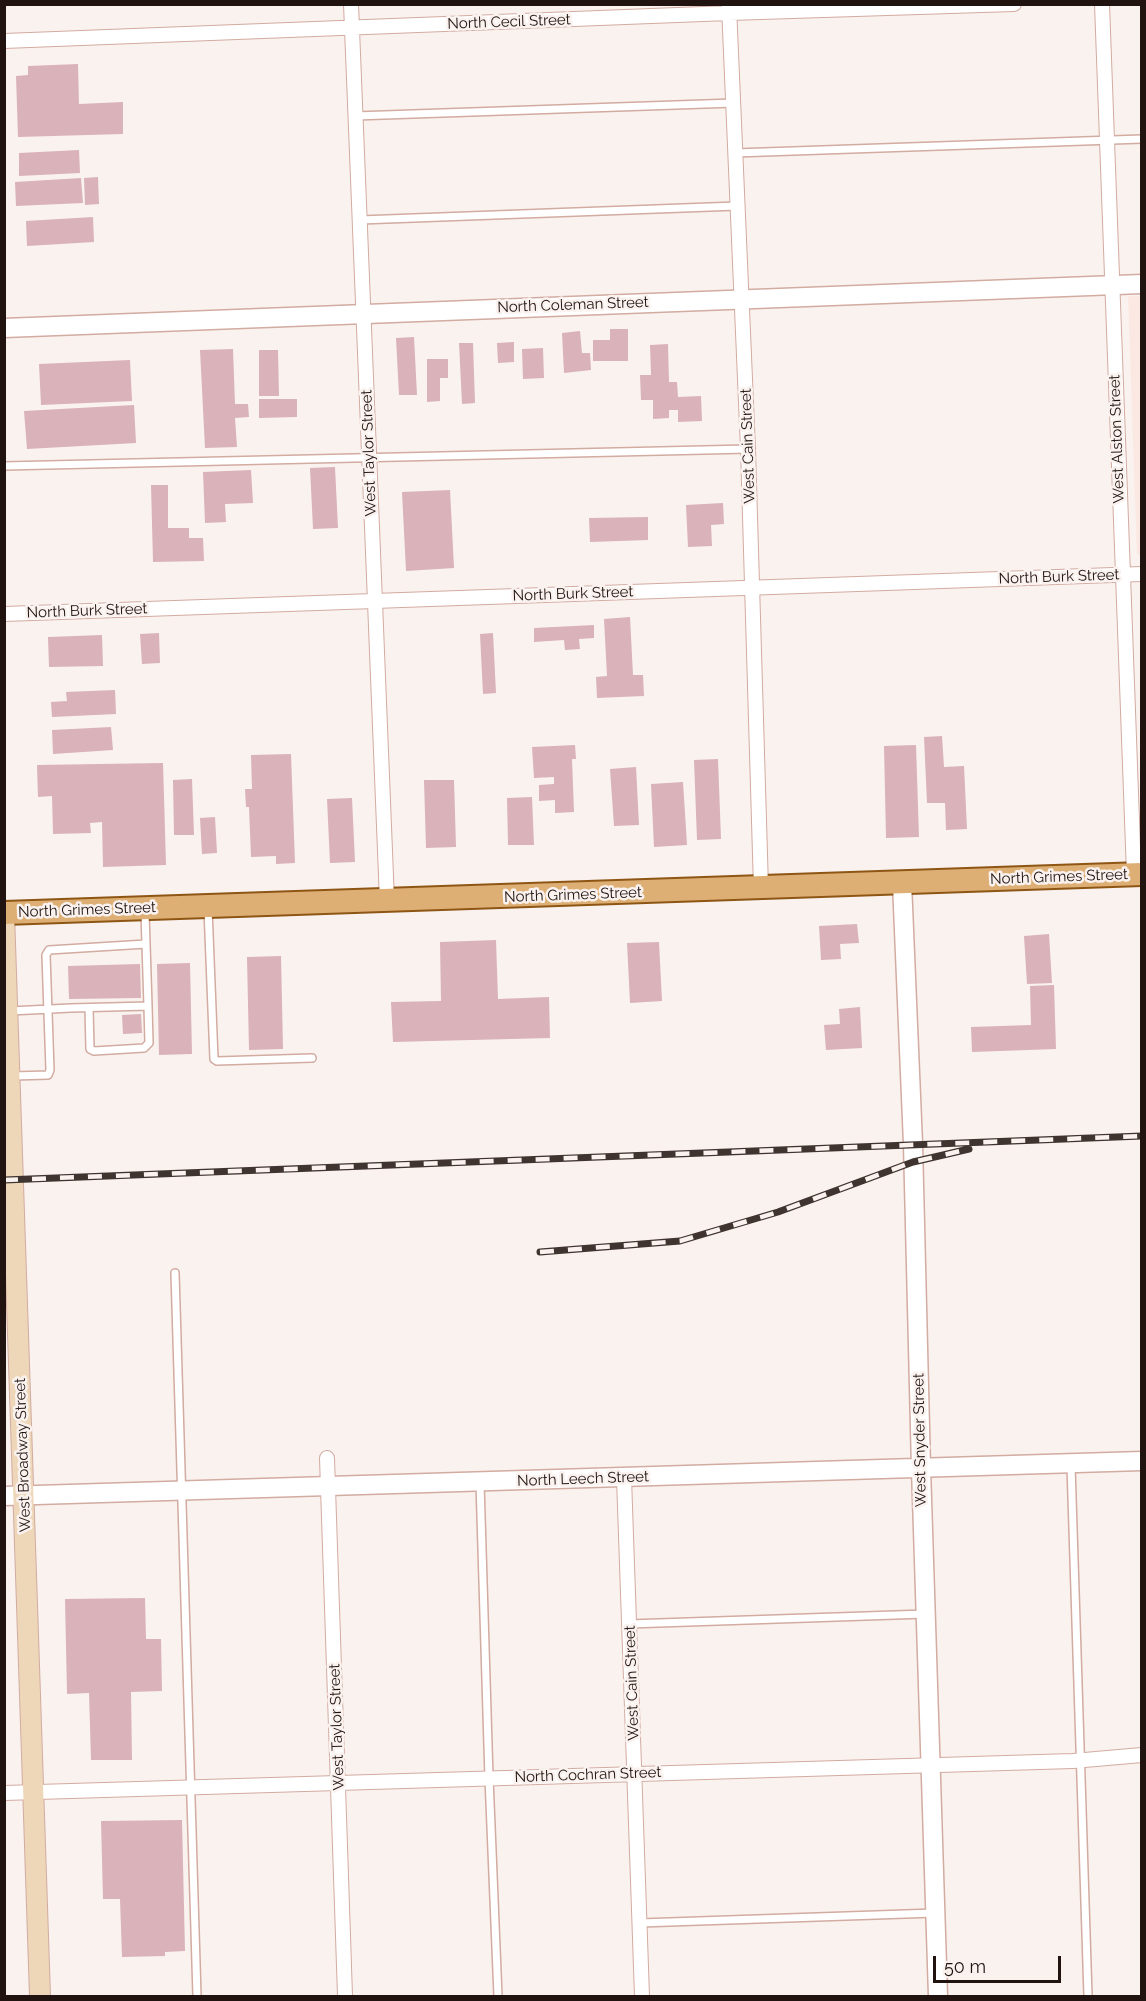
<!DOCTYPE html>
<html>
<head>
<meta charset="utf-8">
<style>
	body { margin:0 }
	#map { position:relative; width:1146px; height:2001px; overflow:hidden; background:#faf2ef; font-family:Raleway,sans-serif }
	canvas { display:block }
	.frame { position:absolute; inset:0; border:6px solid #211410; pointer-events:none }
	.scale { position:absolute; left:933px; top:1956px; width:128px; height:27px; box-sizing:border-box; border:3px solid #211410; border-top:0; padding-left:8px; font-size:18px; line-height:21px; white-space:nowrap; color:#211410; -webkit-text-stroke:4px #faf2ef; paint-order:stroke }
</style>
</head>
<body>
<div id="map">
<canvas width="1146" height="2001"></canvas>
<div class="frame"></div>
<div class="scale">50 m</div>
</div>
<script>
const context = document.querySelector('canvas').getContext('2d');
context.lineJoin = 'round';
function fillPath(path, color) { context.fillStyle = color; context.fill(path, 'evenodd'); }
const poly = rows => new Path2D(rows.map(r => 'M' + r).join(''));
function trace(path, color, width, dash) { context.strokeStyle = color; context.lineWidth = width; context.lineCap = dash ? 'butt' : 'round'; context.setLineDash(dash || []); context.stroke(path); }
function write(font, color, halo, rows, align = 'center') {
  context.font = font + ' Raleway,sans-serif'; context.lineWidth = 5; context.setLineDash([]); context.textBaseline = 'middle'; context.strokeStyle = halo; context.fillStyle = color; for (const [text, x, y, turn = 0] of rows) {
    context.save(); context.translate(x, y); context.rotate((+turn || 0) * Math.PI / 180); context.textAlign = isNaN(turn) ? turn : align; if (halo) context.strokeText(text, 0, 0); context.fillText(text, 0, 0); context.restore();
  }
}
fillPath(poly([
	[1128,296,1141,296,1141,556,1137,553]
]), '#fbe8e2');
fillPath(poly([
	[78,64,79,104,123,102,123,134,18,137,16,76,28,75,28,66],
	[79,150,80,173,19,176,19,153],
	[98,177,99,204,85,205,84,178],
	[81,178,83,203,16,206,15,182],
	[93,217,94,242,27,246,26,221],
	[610,329,628,329,628,361,593,361,593,340,610,340],
	[580,331,582,353,590,353,591,370,564,373,562,333],
	[414,337,417,395,399,395,396,338],
	[514,342,514,362,498,363,497,343],
	[459,343,473,343,475,403,462,404],
	[668,344,669,382,677,382,678,397,701,396,702,421,678,422,678,410,669,410,669,418,653,419,653,400,641,400,640,375,651,375,650,345],
	[543,348,544,378,523,379,522,349],
	[233,349,235,404,248,404,249,417,235,418,237,447,205,448,200,350],
	[259,350,278,350,279,396,259,396],
	[427,359,448,359,448,378,440,378,440,401,427,402],
	[130,360,132,401,41,405,39,364],
	[259,399,297,399,297,417,259,418],
	[134,405,136,443,27,449,24,411],
	[335,467,338,528,313,529,310,468],
	[251,470,253,503,225,504,226,522,205,523,203,472],
	[151,485,168,485,168,528,189,528,189,538,203,538,204,561,153,562],
	[450,490,454,568,406,571,402,492],
	[723,503,724,524,711,525,712,546,688,547,686,505],
	[648,517,648,540,590,542,589,518],
	[630,617,633,675,643,675,644,696,597,698,596,677,607,676,604,619],
	[594,625,594,638,579,639,580,649,565,650,564,640,534,642,534,628],
	[159,633,160,663,142,664,140,634],
	[493,633,496,693,483,694,480,634],
	[102,635,103,666,49,667,48,637],
	[115,690,116,714,52,717,51,702,67,701,66,692],
	[111,727,113,750,53,754,52,730],
	[942,736,944,767,964,766,967,829,946,830,945,803,927,803,924,737],
	[575,745,576,759,572,759,574,812,555,813,555,800,539,801,539,785,554,784,554,777,534,778,532,747],
	[916,745,919,837,886,838,884,746],
	[291,754,295,863,276,864,276,856,251,857,249,807,246,807,245,789,252,789,251,755],
	[718,759,721,839,697,840,694,760],
	[163,763,166,865,103,867,102,822,90,823,91,833,53,834,52,796,38,797,37,765],
	[636,767,639,825,614,826,610,769],
	[192,779,194,835,174,835,173,780],
	[424,780,454,780,456,847,426,848],
	[683,782,687,845,654,847,651,784],
	[532,797,534,845,508,845,507,798],
	[352,798,355,862,330,863,327,799],
	[215,817,217,853,202,854,200,818],
	[857,924,859,943,840,944,841,959,821,960,819,926],
	[1049,934,1052,983,1027,984,1024,936],
	[496,940,498,999,549,997,550,1038,393,1042,391,1002,441,1001,440,942],
	[659,942,662,1001,630,1003,627,943],
	[281,956,283,1049,249,1050,247,957],
	[190,963,192,1054,159,1055,157,964],
	[140,964,141,998,69,999,68,966],
	[1054,985,1056,1049,972,1052,971,1027,1031,1025,1030,986],
	[860,1007,862,1048,826,1050,824,1025,840,1024,839,1009],
	[141,1014,142,1033,123,1034,122,1015],
	[145,1598,146,1639,161,1639,162,1691,131,1692,132,1760,91,1760,89,1693,67,1694,65,1599],
	[182,1820,185,1951,165,1952,165,1956,122,1957,120,1899,103,1899,101,1821]
]), '#dab2b9');
const service = poly([
	[355,116,734,103],
	[735,153,1142,139],
	[360,220,737,206],
	[4,466,748,449],
	[208,909,214,1059,217,1061,312,1058],
	[145,913,148,1006],
	[10,1011,71,1008,148,1006,149,1043,144,1048,94,1051,90,1049,89,1008],
	[13,1076,48,1075,50,1070,46,955,49,950,146,944],
	[175,1273,197,1996],
	[1071,1466,1088,1996],
	[480,1483,489,1778,498,1996],
	[629,1624,925,1614],
	[640,1923,935,1913]
]);
const minor = poly([
	[351,4,387,901],
	[1102,4,1134,874],
	[729,6,748,449,761,888],
	[4,41,729,13,1014,4],
	[4,614,1142,574],
	[327,1458,345,1996],
	[624,1478,642,1996],
	[4,1793,1073,1761,1142,1755]
]);
const tertiary = poly([
	[4,328,1142,284],
	[902,883,913,1144,921,1468,938,1996],
	[4,1496,1142,1461]
]);
const secondary = poly([
	[4,913,40,1996]
]);
const primary = poly([
	[4,913,1142,874]
]);
trace(service, '#d2aba1', 10);
trace(minor, '#d2aba1', 16);
trace(tertiary, '#d2aba1', 21);
trace(secondary, '#d2aba1', 22);
trace(primary, '#8e5615', 26);
trace(service, '#fff', 7);
trace(minor, '#fff', 14);
trace(tertiary, '#fff', 18);
trace(secondary, '#eed7b9', 20);
trace(primary, '#deaf74', 22);
const rail = poly([
	[4,1180,1142,1136],
	[540,1252,680,1241,778,1212,913,1162,969,1149]
]);
trace(rail, '#403430', 7);
trace(rail, '#faf2ef', 4.5, [14]);
write('15px', '#211410', '#faf2ef', [
	["North Cecil Street",509,22,-2],
	["North Coleman Street",573,305,-2],
	["West Alston Street",1117,439,-92],
	["West Cain Street",748,446,-92],
	["West Taylor Street",369,453,-92],
	["North Burk Street",1059,577,-2],
	["North Burk Street",573,594,-2],
	["North Burk Street",87,611,-2],
	["North Grimes Street",1059,877,-2],
	["North Grimes Street",573,895,-2],
	["North Grimes Street",87,910,-2],
	["West Snyder Street",920,1440,-91],
	["West Broadway Street",23,1455,-92],
	["North Leech Street",583,1479,-2],
	["West Cain Street",632,1683,-92],
	["West Taylor Street",337,1727,-92],
	["North Cochran Street",588,1775,-2]
]);
</script>
</body>
</html>
